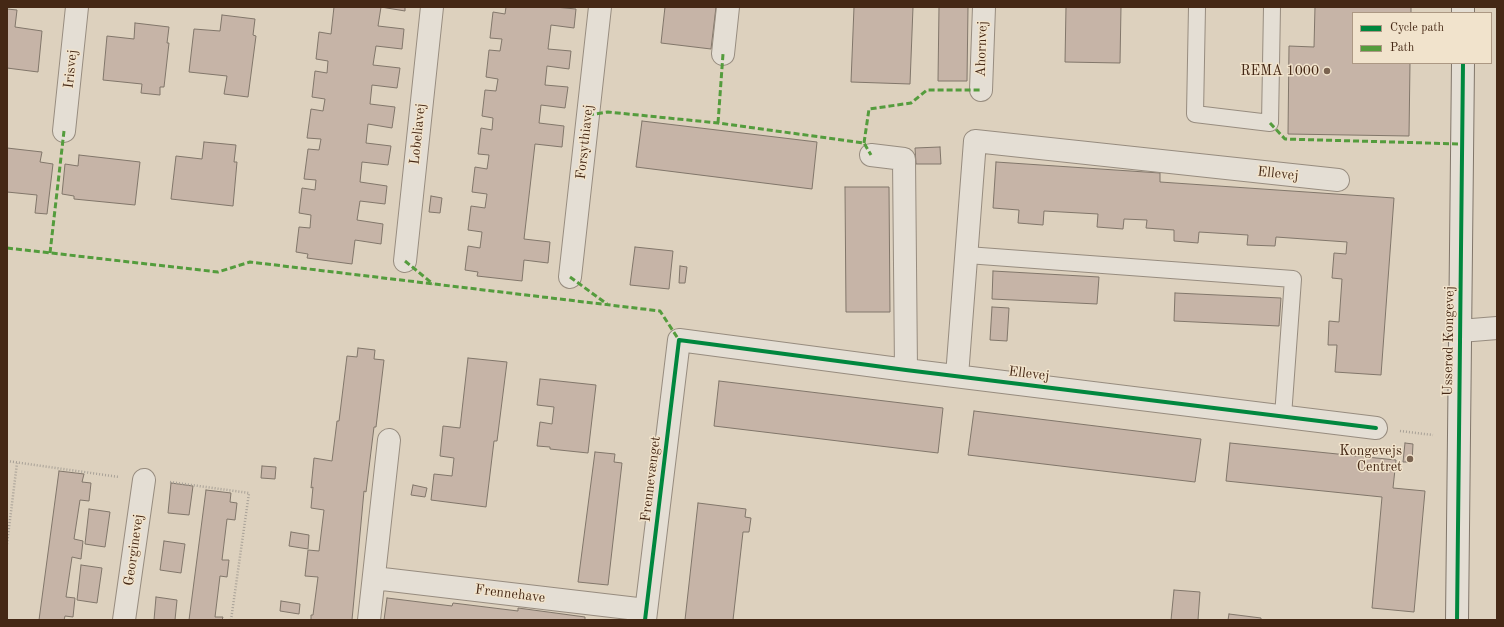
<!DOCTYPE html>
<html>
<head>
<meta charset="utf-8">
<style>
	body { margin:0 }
	#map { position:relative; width:1504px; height:627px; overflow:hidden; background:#ddd1be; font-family:"Old Standard TT",serif }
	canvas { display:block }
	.frame { position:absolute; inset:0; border:8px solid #452815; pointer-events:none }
	.legend { position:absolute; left:1352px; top:12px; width:140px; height:52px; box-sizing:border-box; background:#f1e3cc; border:1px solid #ac9883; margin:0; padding:5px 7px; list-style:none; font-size:12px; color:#452815 }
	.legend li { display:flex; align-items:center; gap:8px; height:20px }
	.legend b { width:20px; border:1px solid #ac9883 }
</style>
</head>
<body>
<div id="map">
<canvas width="1504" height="627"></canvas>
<div class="frame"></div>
<ul class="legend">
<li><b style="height:5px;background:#00873e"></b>Cycle path</li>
<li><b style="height:5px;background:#549c3d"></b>Path</li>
</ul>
</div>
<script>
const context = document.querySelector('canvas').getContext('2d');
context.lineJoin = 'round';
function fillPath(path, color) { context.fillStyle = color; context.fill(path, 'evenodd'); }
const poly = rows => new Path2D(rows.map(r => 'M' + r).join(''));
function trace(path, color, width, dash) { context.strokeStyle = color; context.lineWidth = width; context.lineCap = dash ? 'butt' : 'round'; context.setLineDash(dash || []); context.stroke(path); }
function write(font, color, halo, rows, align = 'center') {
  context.font = font + ' "Old Standard TT",serif'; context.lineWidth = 3; context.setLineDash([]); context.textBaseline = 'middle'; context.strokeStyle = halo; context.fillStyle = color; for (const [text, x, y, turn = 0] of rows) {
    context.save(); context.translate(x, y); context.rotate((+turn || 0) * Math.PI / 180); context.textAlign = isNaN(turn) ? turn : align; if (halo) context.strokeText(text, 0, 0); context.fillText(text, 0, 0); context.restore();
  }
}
const building = poly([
	[334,7,405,7,405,11,381,7,378,26,404,29,402,49,376,46,373,65,400,68,397,88,372,85,370,104,395,107,392,128,368,124,366,143,391,146,388,165,362,162,360,182,387,186,385,204,360,201,357,220,383,224,381,244,355,240,352,264,307,258,308,254,296,252,299,227,310,228,311,215,299,213,302,188,315,190,316,180,304,179,308,149,319,150,321,139,307,138,311,109,323,111,325,99,312,97,315,71,327,73,328,61,316,59,319,32,331,34,334,7],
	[506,7,555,7,576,9,574,28,551,25,548,49,571,51,569,69,547,66,545,85,568,87,565,108,541,105,539,123,564,126,562,147,535,144,524,239,550,242,548,263,524,260,522,281,477,276,478,272,465,270,468,246,480,248,482,232,468,230,471,206,485,208,487,194,472,192,475,167,487,169,489,155,478,154,481,128,492,130,493,118,482,116,485,90,496,91,498,79,486,77,489,50,500,51,502,39,490,38,493,12,505,14,506,7],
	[665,7,716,7,711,49,661,43,665,7],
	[854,7,913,7,910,84,851,82,854,7],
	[939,7,968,7,967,81,938,81,939,7],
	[1066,7,1121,7,1120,63,1065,62,1066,7],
	[1315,7,1411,7,1411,13,1353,13,1353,63,1410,63,1409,136,1288,134,1289,46,1314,47,1315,7],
	[7,9,17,10,15,27,42,31,38,72,7,68,7,9],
	[222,15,255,19,253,35,256,36,248,97,224,94,227,76,189,72,194,29,220,31,222,15],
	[135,23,169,27,167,43,169,43,164,87,160,87,160,95,141,93,142,84,103,80,107,36,134,39,135,23],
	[642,121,817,142,812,189,636,167,642,121],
	[204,142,236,145,234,162,237,162,233,206,171,199,176,156,202,159,204,142],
	[940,147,941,164,916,164,915,148,940,147],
	[7,148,42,152,40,162,53,164,47,214,35,213,37,195,7,192,7,148],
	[79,155,140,162,135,205,74,199,74,196,62,194,65,164,78,166,79,155],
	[996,162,1160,173,1160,182,1394,198,1381,375,1335,372,1337,345,1328,345,1329,321,1339,322,1342,279,1332,278,1334,253,1346,254,1347,242,1276,237,1275,246,1247,245,1248,235,1199,232,1198,243,1174,241,1174,230,1146,228,1147,220,1124,219,1123,229,1097,227,1098,214,1044,211,1043,225,1018,223,1019,210,993,208,996,162],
	[845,187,889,187,890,312,846,312,845,187],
	[431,196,442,198,440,213,429,212,431,196],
	[635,247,673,251,669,289,630,285,635,247],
	[680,266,687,267,685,283,679,283,680,266],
	[993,271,1099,277,1097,304,992,299,993,271],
	[1175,293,1281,298,1279,326,1174,321,1175,293],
	[992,307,1009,308,1007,341,990,340,992,307],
	[358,348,375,350,374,359,384,360,376,427,374,427,366,492,364,491,352,620,311,620,311,615,313,615,318,577,305,576,308,550,319,551,324,510,311,508,313,487,311,488,314,458,332,461,337,421,339,421,347,356,357,357,358,348],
	[468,358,507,362,497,441,494,441,486,507,431,500,434,474,452,476,454,458,440,456,443,426,460,428,468,358],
	[540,379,596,385,588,453,550,449,550,447,537,446,540,422,552,424,554,407,537,405,540,379],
	[719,381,943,408,938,453,714,426,719,381],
	[974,411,1201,439,1195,482,968,455,974,411],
	[1230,443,1396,460,1393,488,1425,491,1414,612,1372,608,1382,497,1226,481,1230,443],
	[1405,443,1413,444,1412,462,1403,462,1405,443],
	[595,452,615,454,614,462,622,463,608,585,578,582,595,452],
	[262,466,276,467,275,479,261,478,262,466],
	[59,471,84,474,82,482,91,483,89,501,80,500,74,539,83,541,81,559,72,557,66,597,75,598,73,617,65,616,64,620,39,620,59,471],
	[171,483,193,486,189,515,168,513,171,483],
	[413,485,427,488,425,497,411,495,413,485],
	[206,490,231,493,230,502,237,503,235,520,227,519,222,560,229,560,227,577,220,576,215,617,223,617,222,620,189,620,206,490],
	[698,503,746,509,745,517,751,518,749,532,743,532,733,620,685,620,698,503],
	[89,509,110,512,105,547,85,544,89,509],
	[291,532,309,535,308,549,289,546,291,532],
	[164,541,185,544,181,573,160,570,164,541],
	[81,565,102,568,97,603,77,600,81,565],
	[1174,590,1200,592,1198,620,1171,620,1174,590],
	[156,597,177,600,175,620,154,620,156,597],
	[387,598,452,606,453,603,518,611,518,608,585,617,585,620,384,620,387,598],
	[281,601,300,604,299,614,280,611,281,601],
	[1229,614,1261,618,1261,620,1228,620,1229,614]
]);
fillPath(building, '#c6b4a7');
trace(building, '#81766a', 1);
const service = poly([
	[1197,7,1195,114,1270,123,1272,7],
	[967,255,1293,279,1283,416]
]);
const minor = poly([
	[723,54,728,7],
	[981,90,984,7],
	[64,131,77,7],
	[871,155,904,159,906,370],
	[405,261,432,7],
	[570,277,600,7],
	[1460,331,1497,328],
	[957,376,975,141,1338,180],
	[374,578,646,610],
	[124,620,144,480],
	[369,620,389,440],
	[645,620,679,340,906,370,1376,428]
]);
const secondary = poly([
	[1463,13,1463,7],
	[1457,620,1463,63]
]);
trace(service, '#978c7f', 18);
trace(minor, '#978c7f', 24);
trace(secondary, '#81766a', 24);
trace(poly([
	[1400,431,1433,435],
	[7,461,119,477],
	[170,482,249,493,231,620],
	[7,544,17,463]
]), '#a8a197', 2.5, [1, 2]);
trace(service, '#e4ded4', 16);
trace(minor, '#e4ded4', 22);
trace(secondary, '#e4ded4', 22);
trace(poly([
	[588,115,608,112,718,123,864,143,871,155],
	[718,123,723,54],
	[1270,123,1285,139,1462,144],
	[864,143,869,109,911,103,927,90,981,90],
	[7,248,218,272,250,262,660,311,679,340],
	[50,253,64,131],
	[405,261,433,284],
	[570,277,607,304]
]), '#549c3d', 3, [6, 3]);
trace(poly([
	[645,620,679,340,906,370,1376,428],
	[1457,620,1463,63]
]), '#00873e', 4);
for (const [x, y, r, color] of [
	[1327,71,4,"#7a6350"],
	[1410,459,4,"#7a6350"]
]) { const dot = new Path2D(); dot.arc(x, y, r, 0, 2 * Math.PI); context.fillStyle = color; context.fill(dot); trace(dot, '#f1e3cc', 1.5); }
write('14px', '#452815', '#f1e3cc', [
	["Ahornvej",982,49,-88],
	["Irisvej",71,69,-84],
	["Lobeliavej",418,134,-84],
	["Forsythiavej",585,142,-84],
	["Ellevej",1278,174,6],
	["Usserød Kongevej",1449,341,-89],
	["Ellevej",1029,374,7],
	["Frennevænget",651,479,-83],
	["Georginevej",134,550,-82],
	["Frennehave",510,594,7]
]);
write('14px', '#452815', '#f1e3cc', [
	["REMA 1000",1319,71],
	["Kongevejs",1402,451],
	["Centret",1402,467]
], 'right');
</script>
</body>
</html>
